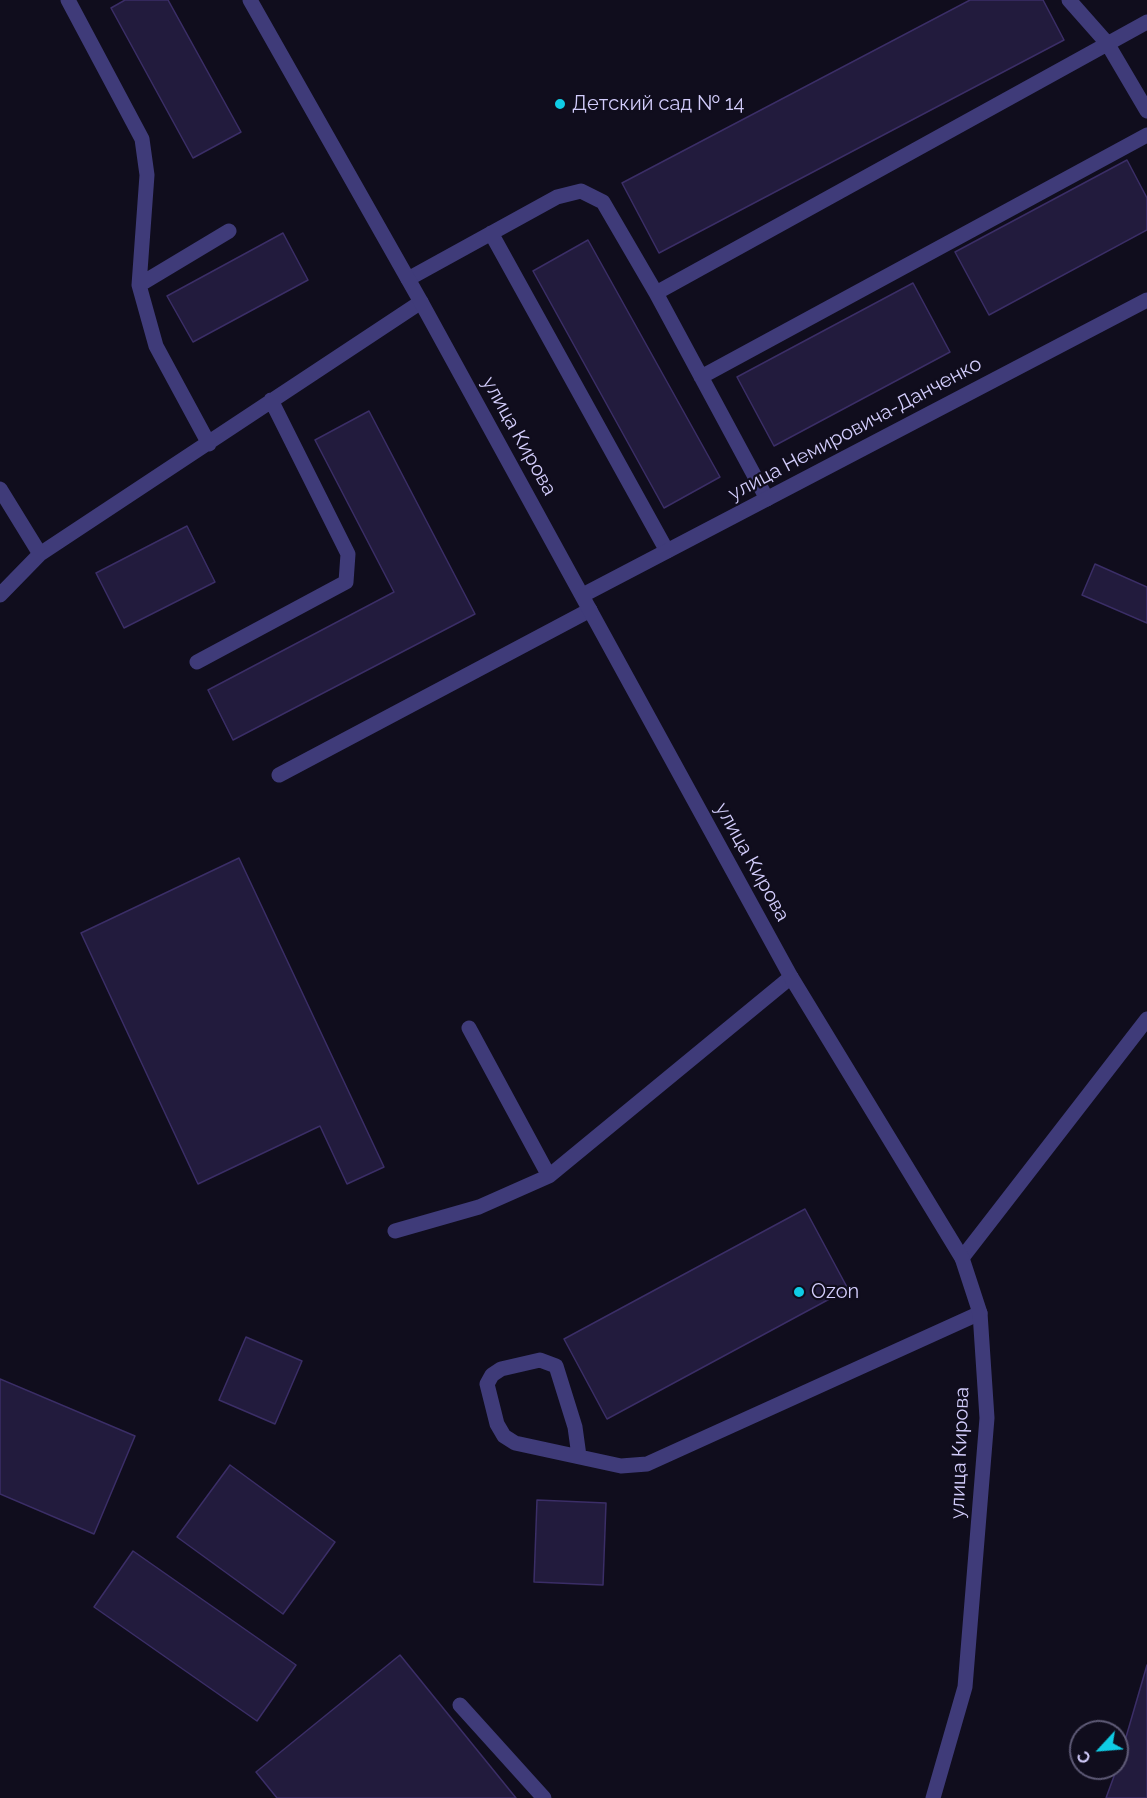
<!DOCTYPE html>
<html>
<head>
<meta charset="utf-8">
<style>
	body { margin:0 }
	#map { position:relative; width:1147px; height:1798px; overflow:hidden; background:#100d1d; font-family:Raleway,sans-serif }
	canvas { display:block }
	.north { position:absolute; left:1069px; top:1720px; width:60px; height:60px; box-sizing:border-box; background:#100d1d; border:2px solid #5e5a76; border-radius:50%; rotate:244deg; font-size:16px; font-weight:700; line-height:24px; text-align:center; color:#d3cdfc }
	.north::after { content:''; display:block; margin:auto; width:21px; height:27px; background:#0fcce5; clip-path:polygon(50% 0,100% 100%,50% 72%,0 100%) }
</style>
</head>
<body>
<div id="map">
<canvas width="1147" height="1798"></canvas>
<div class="north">С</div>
</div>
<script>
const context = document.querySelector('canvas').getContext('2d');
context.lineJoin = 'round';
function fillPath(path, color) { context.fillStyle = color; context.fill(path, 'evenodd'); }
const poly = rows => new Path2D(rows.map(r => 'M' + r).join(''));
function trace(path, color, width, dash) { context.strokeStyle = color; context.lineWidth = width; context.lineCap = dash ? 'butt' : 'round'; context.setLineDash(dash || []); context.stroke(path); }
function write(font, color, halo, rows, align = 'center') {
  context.font = font + ' Raleway,sans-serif'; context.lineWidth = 4.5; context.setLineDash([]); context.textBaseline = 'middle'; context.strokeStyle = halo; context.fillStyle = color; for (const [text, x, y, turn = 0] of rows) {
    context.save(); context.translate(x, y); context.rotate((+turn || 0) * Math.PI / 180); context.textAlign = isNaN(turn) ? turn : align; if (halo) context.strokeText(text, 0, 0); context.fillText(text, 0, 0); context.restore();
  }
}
const building = poly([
	[125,0,168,0,241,132,193,158,111,8,125,0],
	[970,0,1043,0,1064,40,659,253,622,183,970,0],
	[1127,160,1147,198,1147,230,989,315,955,252,1127,160],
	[283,233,308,280,193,342,167,296,283,233],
	[588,240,720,477,664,508,533,271,588,240],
	[913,283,950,352,774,446,737,377,913,283],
	[369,411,475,614,233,740,208,690,394,592,315,440,369,411],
	[187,526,215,582,124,628,96,573,187,526],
	[1095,564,1147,587,1147,623,1082,595,1095,564],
	[239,858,384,1167,347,1184,320,1126,198,1184,81,933,239,858],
	[805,1209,848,1289,607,1419,564,1339,805,1209],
	[246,1337,302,1361,275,1424,219,1400,246,1337],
	[0,1379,135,1436,94,1534,0,1494,0,1379],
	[230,1465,335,1542,283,1614,177,1537,230,1465],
	[537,1500,606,1503,603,1585,534,1582,537,1500],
	[133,1551,296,1665,257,1721,94,1607,133,1551],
	[400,1655,516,1798,277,1798,256,1772,400,1655],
	[1147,1665,1147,1798,1106,1798,1117,1768,1147,1665]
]);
fillPath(building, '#221b3d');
trace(building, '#3b2e67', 1.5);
trace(poly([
	[68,0,142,139,147,175,139,285,156,346,209,444],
	[1069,0,1107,43,1147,111],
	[491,233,667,551],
	[408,279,557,197,581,191,603,202,656,293,767,499],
	[139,285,229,231],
	[656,293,1147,22],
	[701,377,1147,135],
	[0,489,40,554],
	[0,595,40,554,421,302],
	[197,662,346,582,348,554,271,400],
	[279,775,590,610],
	[469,1028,549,1176],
	[395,1231,479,1207,549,1176,791,977],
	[962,1258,1147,1019],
	[579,1456,575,1427,556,1366,540,1360,501,1369,492,1375,487,1384,497,1424,504,1436,515,1443,621,1466,647,1464,980,1313],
	[460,1705,544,1798]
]), '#3f3b79', 15);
trace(poly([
	[250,0,421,302,791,977,962,1258,980,1313,987,1418,965,1687,933,1798],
	[583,595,1147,300]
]), '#3f3b79', 15);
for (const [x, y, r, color] of [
	[560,104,6,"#0fcce5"],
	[799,1292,6,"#0fcce5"]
]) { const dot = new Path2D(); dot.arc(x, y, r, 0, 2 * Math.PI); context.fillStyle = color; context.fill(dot); trace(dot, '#100d1d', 2); }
write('20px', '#d3cdfc', '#100d1d', [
	["Детский сад № 14",572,104],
	["Ozon",811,1292]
], 'left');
write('20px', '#d3cdfc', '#100d1d', [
	["улица Немировича-Данченко",855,429,-28],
	["улица Кирова",519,436,61],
	["улица Кирова",752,862,61],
	["улица Кирова",960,1453,-88]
]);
</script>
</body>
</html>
